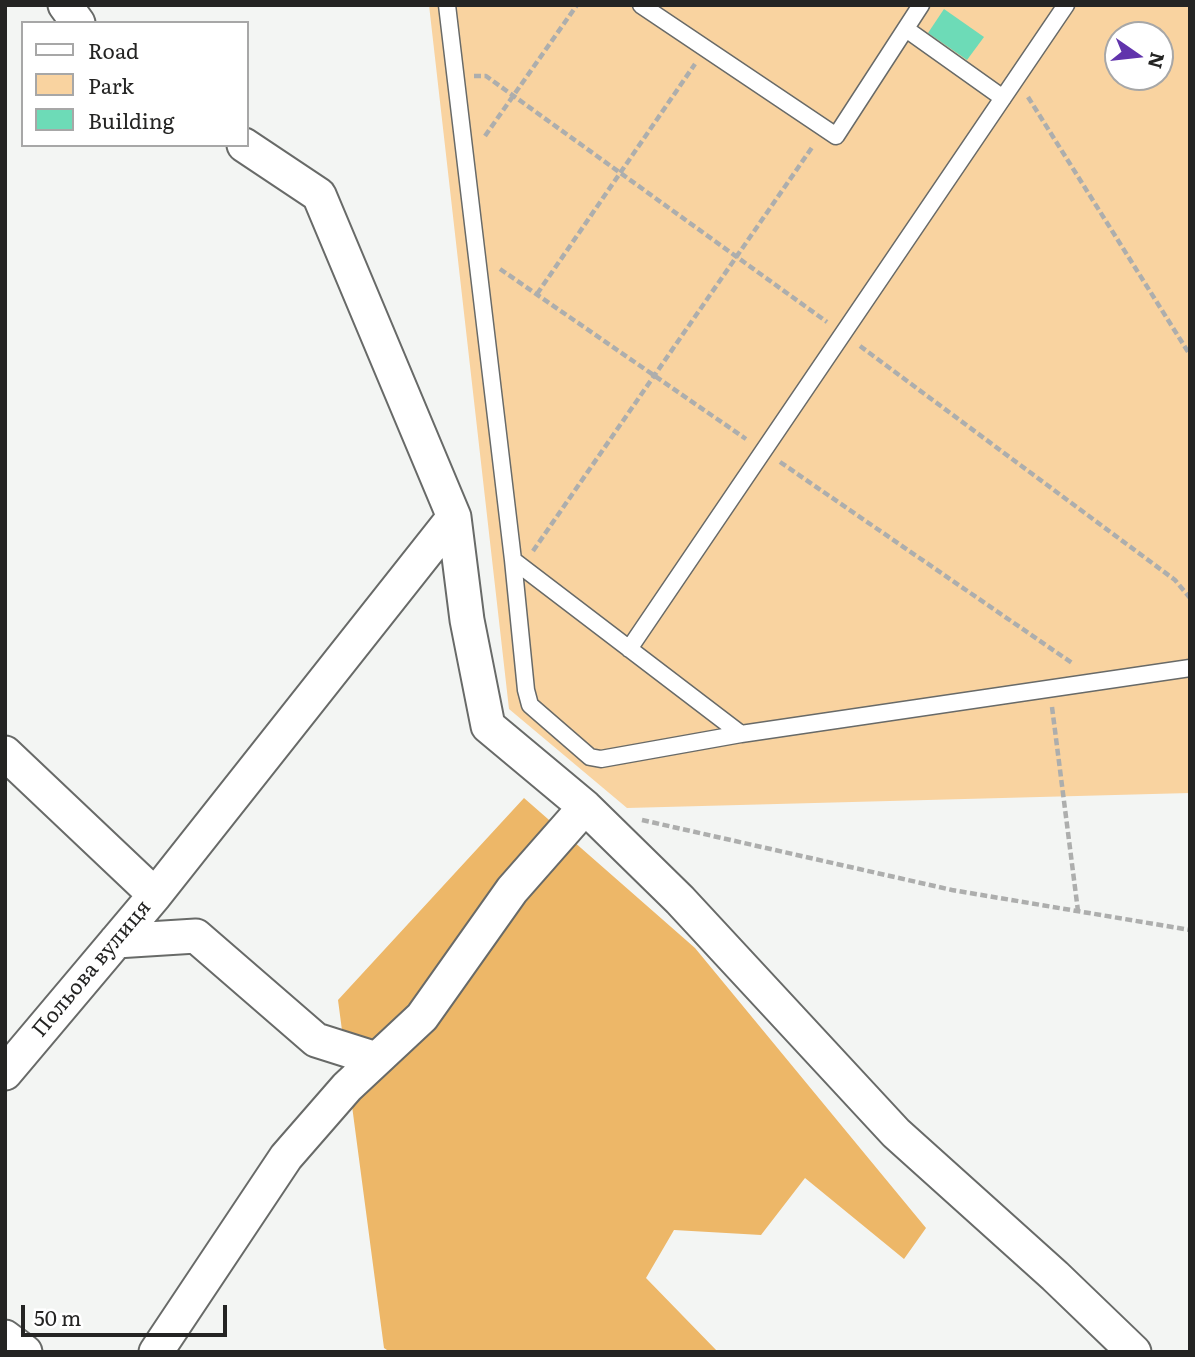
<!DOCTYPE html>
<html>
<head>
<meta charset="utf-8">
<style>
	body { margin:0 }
	#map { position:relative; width:1195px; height:1357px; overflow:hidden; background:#f3f5f3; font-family:Literata,serif }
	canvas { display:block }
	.frame { position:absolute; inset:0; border:7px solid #242423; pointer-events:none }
	.legend { position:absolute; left:21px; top:21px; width:228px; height:126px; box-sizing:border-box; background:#fff; border:2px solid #a7a7a7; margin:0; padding:9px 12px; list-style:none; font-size:21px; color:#242423 }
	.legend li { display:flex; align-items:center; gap:14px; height:35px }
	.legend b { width:35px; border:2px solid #a7a7a7 }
	.north { position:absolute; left:1104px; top:21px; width:70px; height:70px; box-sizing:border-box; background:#fff; border:2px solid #a7a7a7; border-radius:50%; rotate:104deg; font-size:19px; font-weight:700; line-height:28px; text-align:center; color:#242423 }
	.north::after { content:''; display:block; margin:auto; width:24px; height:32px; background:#6134ac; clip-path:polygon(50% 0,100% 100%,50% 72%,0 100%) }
	.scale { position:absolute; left:21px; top:1305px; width:206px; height:32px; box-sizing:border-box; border:4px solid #242423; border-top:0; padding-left:9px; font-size:21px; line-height:24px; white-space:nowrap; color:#242423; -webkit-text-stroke:5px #fff; paint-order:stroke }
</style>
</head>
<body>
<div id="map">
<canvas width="1195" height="1357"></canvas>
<div class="frame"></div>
<ul class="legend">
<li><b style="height:9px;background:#fff"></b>Road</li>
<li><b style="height:19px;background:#f9d3a0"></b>Park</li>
<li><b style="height:19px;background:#6ddbb7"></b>Building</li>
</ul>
<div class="north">N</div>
<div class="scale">50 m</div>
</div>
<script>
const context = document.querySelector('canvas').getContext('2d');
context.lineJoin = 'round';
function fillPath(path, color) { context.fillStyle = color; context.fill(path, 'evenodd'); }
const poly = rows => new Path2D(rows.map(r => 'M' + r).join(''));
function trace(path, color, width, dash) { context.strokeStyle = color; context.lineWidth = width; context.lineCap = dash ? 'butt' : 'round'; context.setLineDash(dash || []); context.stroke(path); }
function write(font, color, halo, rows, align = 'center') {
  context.font = font + ' Literata,serif'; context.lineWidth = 5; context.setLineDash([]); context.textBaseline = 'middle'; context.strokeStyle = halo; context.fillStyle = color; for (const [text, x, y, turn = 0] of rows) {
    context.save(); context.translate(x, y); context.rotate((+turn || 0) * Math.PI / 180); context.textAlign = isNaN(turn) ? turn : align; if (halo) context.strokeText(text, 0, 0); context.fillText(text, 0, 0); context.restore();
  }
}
fillPath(poly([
	[429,5,1190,5,1190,793,627,808,509,709],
	[1118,35,1160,35,1160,77,1118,77]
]), '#f9d3a0');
fillPath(poly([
	[524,798,695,948,926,1228,904,1259,805,1178,761,1235,674,1230,646,1278,718,1352,390,1352,384,1348,338,1000]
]), '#edb768');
fillPath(poly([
	[944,9,984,37,967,60,928,33]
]), '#6ddbb7');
const service = poly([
	[447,5,513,560,741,734,1190,668],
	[641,5,836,136,921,5],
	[906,29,1003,98],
	[513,560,526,690,530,705,590,757,601,759,741,734],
	[629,649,1066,5]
]);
const minor = poly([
	[65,5,78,23],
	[244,145,319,195,454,517,467,620,488,726,585,807,680,900,896,1133,1055,1276,1134,1352],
	[5,753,155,895,5,1073],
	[155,895,454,517],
	[116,941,196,936,316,1040,376,1059],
	[5,1337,25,1352],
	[156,1352,286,1157,347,1087,422,1017,512,890,585,807]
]);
trace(service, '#686a68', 19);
trace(minor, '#686a68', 37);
trace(poly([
	[474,76,486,76,827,322],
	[1028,97,1190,355],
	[485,136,577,5],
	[500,269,746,439],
	[537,294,695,64],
	[860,346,1175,580,1190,598],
	[780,462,1072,663],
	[533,551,813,146],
	[1052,707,1078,911],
	[642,820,952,890,1190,930]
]), '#adaead', 4.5, [7, 3.5]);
trace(service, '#fff', 16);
trace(minor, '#fff', 33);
write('21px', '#242423', '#fff', [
	["Польова вулиця",92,969,-50]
]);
</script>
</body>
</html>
